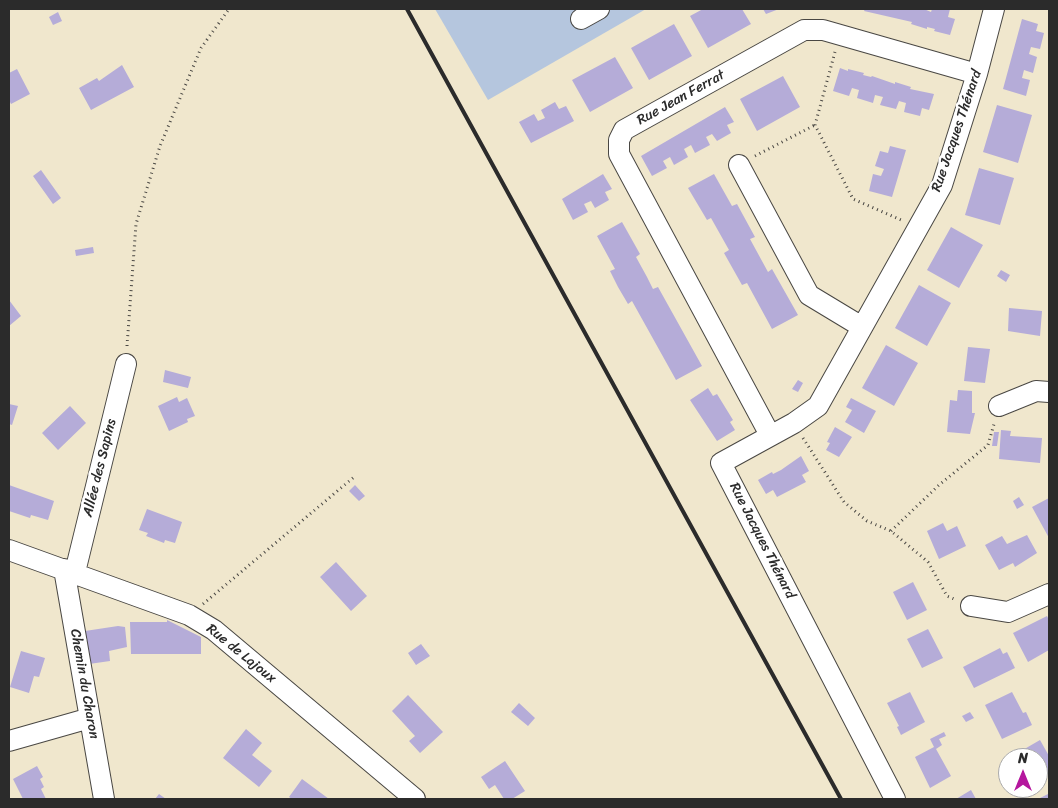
<!DOCTYPE html>
<html>
<head>
<meta charset="utf-8">
<style>
	body { margin:0 }
	#map { position:relative; width:1058px; height:808px; overflow:hidden; background:#f0e7cd; font-family:Sriracha,sans-serif }
	canvas { display:block }
	.frame { position:absolute; inset:0; border:10px solid #2b2b2b; pointer-events:none }
	.north { position:absolute; left:998px; top:748px; width:50px; height:50px; box-sizing:border-box; background:#fff; border:1px solid #aaa; border-radius:50%; rotate:0deg; font-size:14px; font-weight:700; line-height:20px; text-align:center; color:#2b2b2b }
	.north::after { content:''; display:block; margin:auto; width:18px; height:22px; background:#b5179e; clip-path:polygon(50% 0,100% 100%,50% 72%,0 100%) }
</style>
</head>
<body>
<div id="map">
<canvas width="1058" height="808"></canvas>
<div class="frame"></div>
<div class="north">N</div>
</div>
<script>
const context = document.querySelector('canvas').getContext('2d');
context.lineJoin = 'round';
function fillPath(path, color) { context.fillStyle = color; context.fill(path, 'evenodd'); }
const poly = rows => new Path2D(rows.map(r => 'M' + r).join(''));
function trace(path, color, width, dash) { context.strokeStyle = color; context.lineWidth = width; context.lineCap = dash ? 'butt' : 'round'; context.setLineDash(dash || []); context.stroke(path); }
function write(font, color, halo, rows, align = 'center') {
  context.font = font + ' Sriracha,sans-serif'; context.lineWidth = 5; context.setLineDash([]); context.textBaseline = 'middle'; context.strokeStyle = halo; context.fillStyle = color; for (const [text, x, y, turn = 0] of rows) {
    context.save(); context.translate(x, y); context.rotate((+turn || 0) * Math.PI / 180); context.textAlign = isNaN(turn) ? turn : align; if (halo) context.strokeText(text, 0, 0); context.fillText(text, 0, 0); context.restore();
  }
}
fillPath(poly([
	[435,9,646,9,488,100]
]), '#b5c6de');
fillPath(poly([
	[703,9,742,9,751,24,708,48,690,16],
	[763,9,779,9,766,14],
	[865,9,924,9,931,12,932,9,950,9,948,17,955,19,950,35,934,31,935,29,927,27,927,29,911,24,912,22,864,11],
	[58,12,62,21,53,25,49,17],
	[1022,19,1038,24,1036,31,1044,33,1040,49,1031,47,1029,54,1037,57,1033,73,1024,70,1022,78,1030,80,1026,96,1003,89],
	[674,24,692,56,649,80,631,48],
	[615,57,633,88,590,112,572,80],
	[122,65,134,87,91,110,79,88,97,78,99,81],
	[840,68,848,71,848,69,864,73,863,75,871,77,872,76,895,84,895,82,911,87,910,89,934,94,929,110,922,108,920,116,904,112,906,103,899,101,896,109,880,105,883,97,875,95,873,103,857,98,859,90,852,88,849,96,833,91],
	[17,69,30,94,11,104,9,100,9,73],
	[783,76,800,107,757,131,740,99],
	[555,102,559,109,566,106,574,121,531,143,519,122,534,114,538,121,545,118,541,110],
	[997,105,1032,115,1018,163,983,152],
	[725,107,734,122,727,125,731,133,717,141,712,134,706,137,710,145,695,153,691,145,684,149,688,157,674,165,670,157,663,161,667,168,652,176,641,156],
	[890,146,906,150,892,197,869,191,873,174,881,176,884,169,875,166,880,151,888,153],
	[979,168,1014,178,1000,225,965,215],
	[41,170,61,198,53,204,33,176],
	[603,174,612,189,605,192,609,200,595,208,591,201,584,204,588,212,573,220,562,199],
	[714,174,732,206,737,204,755,237,750,239,768,272,772,269,798,315,772,329,747,283,742,285,724,253,729,250,711,218,707,220,688,188],
	[622,222,640,254,636,257,647,277,653,289,658,287,702,366,676,380,632,301,628,304,618,287,610,271,615,269,597,236],
	[951,227,983,245,959,288,927,270],
	[93,247,94,253,76,256,75,250],
	[1001,270,1010,275,1006,282,997,276],
	[919,285,951,303,927,346,895,328],
	[9,300,21,316,9,326],
	[1009,308,1042,311,1040,336,1008,331],
	[886,345,918,363,894,406,862,388],
	[968,347,990,349,985,383,964,381],
	[165,370,191,377,188,388,163,382],
	[798,380,803,383,798,392,792,389],
	[708,388,713,396,717,394,733,420,730,422,735,430,717,441,690,400],
	[958,390,972,391,972,413,975,413,970,434,947,432,950,400,957,401],
	[177,397,179,402,187,398,195,416,187,419,188,422,169,431,158,406],
	[851,398,876,411,864,433,845,422,852,410,846,407],
	[9,404,18,406,12,425,9,424],
	[70,406,86,423,58,450,42,433],
	[835,427,852,437,839,457,826,450,830,443,827,442],
	[1001,430,1011,431,1010,436,1042,438,1040,463,999,459],
	[994,432,999,432,997,446,992,446],
	[801,456,809,471,802,475,806,482,777,497,773,490,766,494,758,480,772,472,773,474,781,470],
	[9,485,54,501,48,520,31,515,30,518,9,511],
	[355,485,365,496,359,501,349,491],
	[1019,497,1024,505,1017,509,1013,501],
	[1049,498,1049,538,1032,507],
	[147,509,182,522,175,543,165,540,164,543,146,536,148,533,139,530],
	[943,523,947,531,957,526,966,546,939,559,927,531],
	[1027,535,1037,553,1015,567,1013,563,999,570,985,545,1002,536,1007,544],
	[336,562,367,596,351,611,320,577],
	[913,582,927,610,907,620,893,592],
	[1047,616,1049,620,1049,650,1028,662,1013,633],
	[167,620,201,637,201,654,131,654,130,622,167,622],
	[118,626,125,627,127,647,109,651,110,661,89,664,85,631],
	[928,629,943,658,922,668,907,639],
	[421,644,430,656,416,665,408,653],
	[1000,648,1003,654,1007,652,1015,668,974,688,963,667],
	[21,651,45,658,39,677,34,676,29,693,10,687],
	[910,692,925,722,901,735,897,727,899,726,887,703],
	[1012,692,1023,713,1026,712,1032,725,1002,739,985,705],
	[408,695,443,732,420,753,409,741,415,736,392,711],
	[519,703,535,718,528,726,511,712],
	[970,712,974,718,966,722,962,716],
	[246,729,262,743,252,755,272,771,259,787,223,758],
	[944,732,946,736,939,739,942,745,936,749,951,776,930,788,915,757,934,747,930,739],
	[1040,740,1049,756,1049,773,1038,779,1038,758,1025,758,1021,751],
	[505,761,525,791,512,799,504,799,495,785,489,789,481,777],
	[37,766,43,777,40,779,44,787,41,789,46,799,23,799,13,779],
	[302,779,329,799,292,799,289,797],
	[971,790,976,799,956,799],
	[159,794,166,799,155,799],
	[1048,794,1049,799,1038,799]
]), '#b5acd8');
const minor = poly([
	[581,19,599,9],
	[739,165,809,295,862,327],
	[999,406,1036,391,1049,392],
	[770,435,619,154,619,140,624,130,804,30,823,30,977,74],
	[9,550,189,615,214,630,415,799],
	[64,569,104,799],
	[75,572,126,364],
	[971,606,1008,612,1049,594],
	[9,741,90,718],
	[895,799,721,463,794,423,818,406,942,185,977,74,994,9]
]);
trace(minor, '#494743', 22);
trace(poly([
	[835,52,815,125,853,199,901,220],
	[755,156,815,125],
	[127,346,136,224,160,146,201,48,229,9],
	[803,438,844,502,867,521,891,531,928,562,947,596,954,599],
	[891,531,939,485,988,445,994,424],
	[203,604,354,477]
]), '#494743', 3, [1, 4]);
trace(minor, '#fff', 20);
trace(poly([
	[407,9,841,799]
]), '#2b2b2b', 4);
write('14px', '#2b2b2b', '#fff', [
	["Rue Jean Ferrat",681,98,-29],
	["Rue Jacques Thénard",957,131,-71],
	["Allée des Sapins",100,468,-76],
	["Rue Jacques Thénard",762,541,63],
	["Rue de Lajoux",241,654,39],
	["Chemin du Charon",84,684,80]
]);
</script>
</body>
</html>
